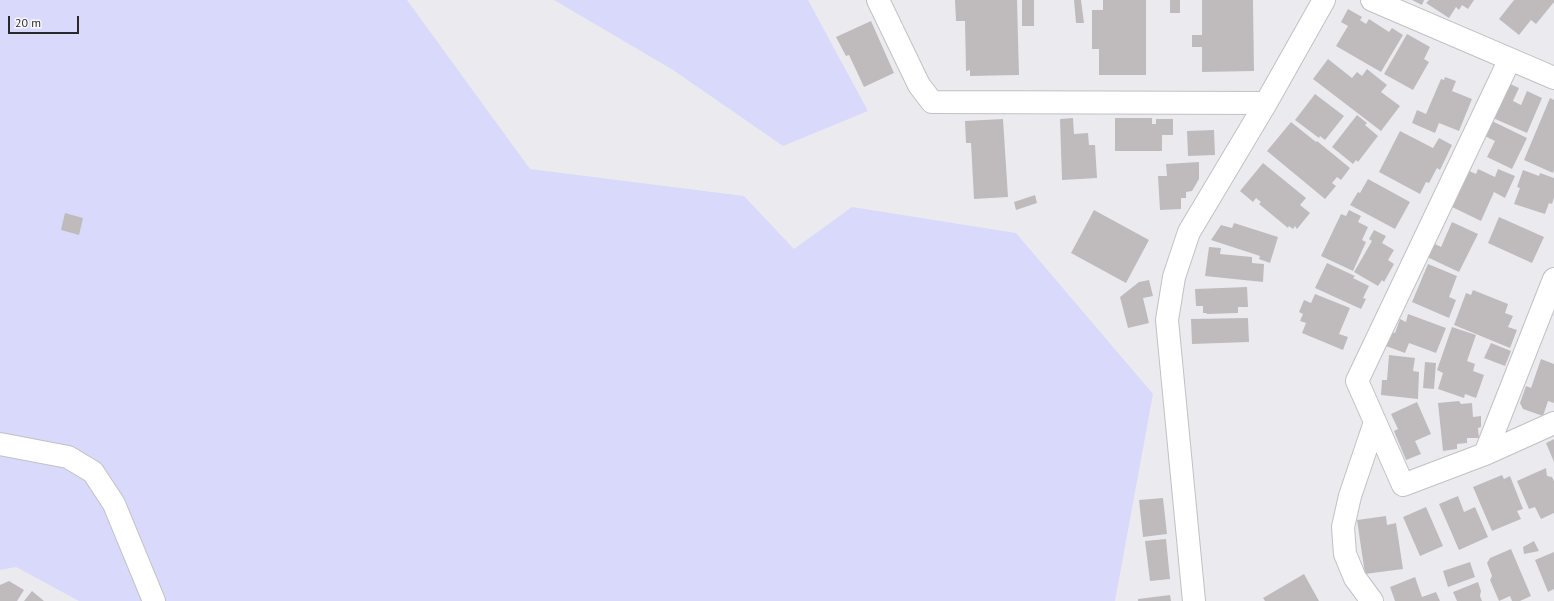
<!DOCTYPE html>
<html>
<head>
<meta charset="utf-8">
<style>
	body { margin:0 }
	#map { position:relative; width:1554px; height:601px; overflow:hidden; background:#ebebef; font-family:"PT Sans",sans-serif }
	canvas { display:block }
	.scale { position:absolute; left:8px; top:16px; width:71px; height:18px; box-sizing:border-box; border:2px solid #29292a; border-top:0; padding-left:5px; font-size:12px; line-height:14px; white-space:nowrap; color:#29292a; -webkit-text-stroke:3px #f8f8fc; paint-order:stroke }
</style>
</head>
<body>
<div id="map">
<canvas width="1554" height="601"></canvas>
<div class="scale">20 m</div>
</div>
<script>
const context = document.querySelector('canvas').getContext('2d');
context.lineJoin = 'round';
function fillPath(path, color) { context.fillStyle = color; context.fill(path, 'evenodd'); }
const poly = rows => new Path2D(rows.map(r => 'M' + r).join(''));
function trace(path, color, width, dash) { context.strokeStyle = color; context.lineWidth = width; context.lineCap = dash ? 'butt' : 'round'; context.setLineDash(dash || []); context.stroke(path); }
fillPath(poly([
	[0,0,407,0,530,169,744,196,794,249,852,207,1016,233,1153,394,1115,601,79,601,16,567,0,570],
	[554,0,808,0,868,111,783,146,673,70]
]), '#d9d9fb');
fillPath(poly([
	[955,0,1017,0,1019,75,970,76,970,70,966,71,965,21,956,21],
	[1022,0,1034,0,1034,26,1022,26],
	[1074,0,1081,0,1084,23,1076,23],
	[1103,0,1146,0,1146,75,1099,75,1099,49,1092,49,1092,10,1103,10],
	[1170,0,1180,0,1180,13,1170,13],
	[1202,0,1253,0,1254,71,1202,72,1202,47,1192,47,1192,35,1202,35],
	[1412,0,1424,0,1422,5],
	[1429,0,1474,0,1468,9,1462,5,1459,10,1456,7,1449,18,1426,3],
	[1514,0,1554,0,1554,2,1536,24,1531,20,1519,35,1499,19],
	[1348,9,1362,17,1360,20,1366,24,1369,19,1389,32,1392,28,1403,35,1381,72,1336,46,1348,26,1341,22],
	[871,21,894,73,864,87,849,55,846,56,836,37],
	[1407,34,1430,47,1424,59,1429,62,1413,90,1384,74],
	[1328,59,1352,78,1357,72,1362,76,1367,69,1387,85,1381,92,1400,106,1381,131,1313,79],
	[1445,77,1456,81,1452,91,1472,99,1459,131,1439,123,1435,133,1412,123,1417,110,1426,114,1441,79,1444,80],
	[1508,83,1519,88,1513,101,1521,105,1527,91,1542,98,1527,133,1493,118],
	[1315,94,1344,116,1325,140,1320,136,1319,138,1295,120],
	[1550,98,1554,100,1554,170,1553,173,1524,160],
	[1357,115,1367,123,1365,125,1378,136,1358,162,1356,160,1353,164,1332,147],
	[1073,118,1074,134,1088,133,1089,145,1095,145,1097,178,1062,180,1060,119],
	[1115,118,1152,118,1152,124,1156,124,1156,119,1173,119,1173,135,1162,135,1162,151,1115,151],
	[1003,119,1008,197,974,199,971,143,966,143,965,121],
	[1492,121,1527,138,1512,169,1487,157,1495,141,1485,136],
	[1291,122,1316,142,1317,141,1350,168,1341,180,1337,177,1332,183,1336,186,1325,199,1267,151],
	[1214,130,1215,155,1188,156,1187,131],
	[1400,131,1433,148,1439,138,1452,145,1440,170,1437,168,1429,183,1426,182,1420,194,1379,172],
	[1199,162,1199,179,1192,191,1186,192,1186,198,1181,198,1181,209,1160,210,1158,176,1167,176,1166,164],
	[1263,163,1306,198,1300,205,1310,213,1297,229,1295,226,1293,229,1289,226,1288,228,1259,204,1261,202,1256,198,1253,202,1240,191],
	[1478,169,1495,177,1498,169,1515,176,1505,198,1494,192,1481,221,1450,206,1467,170,1476,174],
	[1523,170,1539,176,1540,173,1554,178,1554,197,1552,204,1549,203,1545,214,1514,204,1520,188,1517,187],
	[1368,179,1410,202,1395,229,1350,205,1358,192,1360,193],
	[1035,195,1037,203,1016,210,1014,202],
	[1094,210,1149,240,1126,283,1071,253],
	[1349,210,1361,216,1358,222,1368,227,1362,240,1366,242,1353,271,1321,256,1341,214,1346,216],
	[65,213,83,218,79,235,61,230],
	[1499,217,1544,237,1532,263,1488,243],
	[1452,222,1478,234,1459,272,1427,257,1433,243,1441,247],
	[1234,223,1278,237,1270,263,1259,259,1260,256,1211,240,1221,225,1232,228],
	[1374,230,1386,236,1382,243,1394,250,1388,260,1394,264,1384,282,1382,280,1378,286,1354,272,1372,241,1369,239],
	[1209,247,1221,248,1220,254,1252,257,1252,263,1264,264,1263,282,1205,276],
	[1327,263,1355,276,1353,278,1369,286,1363,298,1366,299,1361,309,1315,288],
	[1428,264,1457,276,1449,297,1456,300,1449,318,1412,302],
	[1149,280,1153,296,1143,298,1149,323,1128,328,1120,297,1139,282],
	[1247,287,1248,307,1238,307,1238,313,1207,314,1206,313,1203,313,1203,306,1196,306,1195,289],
	[1473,290,1508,304,1505,313,1513,316,1508,327,1517,330,1510,348,1454,325,1466,293,1471,295],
	[1315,294,1350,308,1339,334,1348,337,1343,350,1302,333,1306,323,1300,321,1303,314,1299,312,1304,300,1311,303],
	[1408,314,1446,328,1436,353,1409,343,1405,353,1386,346,1391,332,1395,333,1400,319,1406,322],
	[1248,318,1249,342,1192,344,1191,319],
	[1452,327,1476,335,1467,361,1475,364,1473,371,1484,375,1476,398,1465,394,1464,398,1438,389,1443,373,1437,370],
	[1491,343,1511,351,1505,366,1484,358],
	[1389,355,1415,358,1413,371,1419,372,1418,399,1381,395,1382,380,1387,380],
	[1541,359,1554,364,1554,403,1548,401,1543,416,1523,409,1520,403,1526,386,1531,388],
	[1425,362,1436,363,1434,389,1423,388],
	[1459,401,1461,404,1472,403,1473,417,1481,416,1481,427,1478,428,1479,438,1467,438,1467,443,1457,444,1457,449,1443,451,1438,403],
	[1417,402,1431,434,1415,441,1421,454,1406,460,1394,431,1398,429,1391,414],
	[1554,439,1554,462,1546,443],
	[1546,468,1547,476,1552,477,1554,481,1554,513,1541,519,1535,507,1529,509,1517,481],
	[1502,475,1504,479,1510,476,1523,509,1517,511,1521,519,1492,531,1473,487],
	[1458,496,1464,512,1475,507,1488,537,1459,550,1439,504],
	[1163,498,1167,534,1143,537,1139,500],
	[1426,507,1443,546,1420,556,1403,517],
	[1386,516,1387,525,1396,523,1403,569,1365,574,1357,520],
	[1166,539,1170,579,1150,581,1145,541],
	[1534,541,1539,551,1524,554,1523,547],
	[1511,549,1531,596,1520,601,1512,601,1510,596,1499,601,1490,580,1492,576,1487,563,1490,558],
	[1554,552,1554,589,1548,592,1535,560],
	[1470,562,1475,577,1448,587,1443,571],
	[1304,574,1319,601,1265,601,1263,598],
	[1415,577,1422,597,1436,592,1440,601,1395,601,1390,587],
	[9,581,24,590,17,601,0,601,0,585],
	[1478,582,1481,591,1480,596,1482,601,1457,601,1453,592],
	[32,591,44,601,24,601],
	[1170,595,1171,601,1138,601,1138,599]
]), '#bfbbbc');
const minor = poly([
	[878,0,919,85,932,102,1266,103],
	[1372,0,1554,78],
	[1510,59,1357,381,1403,485,1485,454,1554,423],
	[0,444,68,457,93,472,114,504,154,601],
	[1485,454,1554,279],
	[1194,601,1167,320,1174,277,1189,232,1266,103,1324,0],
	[1372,601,1355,578,1345,554,1343,527,1350,496,1375,422]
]);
trace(minor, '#c0c1c4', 24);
trace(minor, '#fff', 22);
</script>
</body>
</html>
